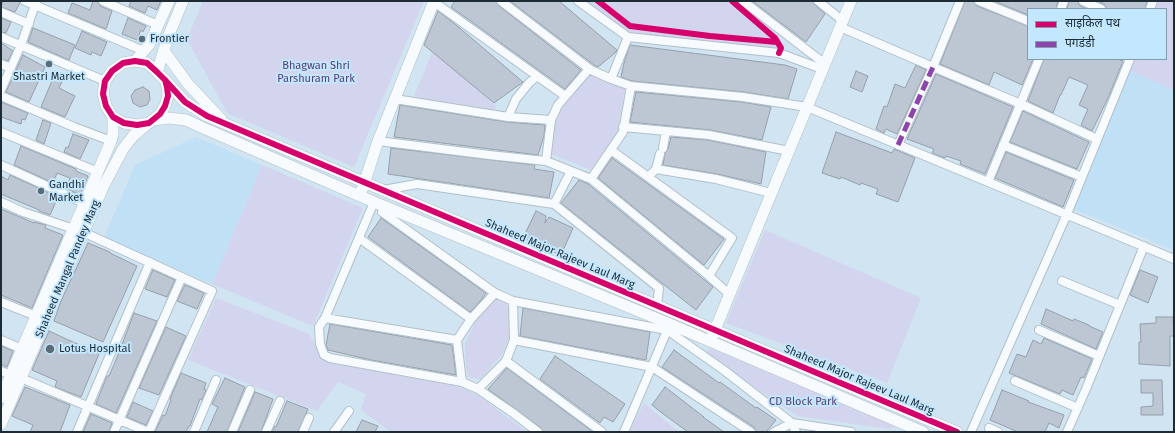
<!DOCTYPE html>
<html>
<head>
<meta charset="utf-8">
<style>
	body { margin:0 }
	#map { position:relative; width:1175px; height:433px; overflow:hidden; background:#d0e4f1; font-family:"Fira Sans","Noto Sans Devanagari",sans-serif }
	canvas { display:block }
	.frame { position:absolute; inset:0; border:2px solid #1d2b34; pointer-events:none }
	.legend { position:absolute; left:1027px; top:8px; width:140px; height:52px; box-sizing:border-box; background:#c3e7fe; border:1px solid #819cad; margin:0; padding:5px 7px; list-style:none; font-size:12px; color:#1d2b34 }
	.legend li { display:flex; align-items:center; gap:8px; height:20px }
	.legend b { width:20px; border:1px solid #819cad }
</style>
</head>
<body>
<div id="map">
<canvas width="1175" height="433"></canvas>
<div class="frame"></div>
<ul class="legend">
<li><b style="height:5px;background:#d6006c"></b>साइकिल पथ</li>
<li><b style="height:5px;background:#8e44ad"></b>पगडंडी</li>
</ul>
</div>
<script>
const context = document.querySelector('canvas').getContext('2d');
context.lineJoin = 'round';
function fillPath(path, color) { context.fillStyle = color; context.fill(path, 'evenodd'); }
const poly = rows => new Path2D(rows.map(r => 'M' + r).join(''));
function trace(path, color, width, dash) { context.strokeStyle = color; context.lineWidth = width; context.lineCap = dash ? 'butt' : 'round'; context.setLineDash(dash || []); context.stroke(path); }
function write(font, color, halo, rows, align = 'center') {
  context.font = font + ' "Fira Sans",sans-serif'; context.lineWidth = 4; context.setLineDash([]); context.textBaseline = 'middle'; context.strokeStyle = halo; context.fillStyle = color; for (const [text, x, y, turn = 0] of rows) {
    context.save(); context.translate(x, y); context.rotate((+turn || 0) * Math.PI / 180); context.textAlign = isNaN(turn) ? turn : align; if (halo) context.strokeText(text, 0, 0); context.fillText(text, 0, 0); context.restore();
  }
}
fillPath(poly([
	[1123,68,1174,90,1174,250,1066,206],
	[196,137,262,165,212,284,104,238,135,165]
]), '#c0e0f5');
fillPath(poly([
	[203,1,424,1,354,167,227,113,187,39],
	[586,1,736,1,781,40,779,48,742,46,628,33],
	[1151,1,1174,1,1174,90,1123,68,1127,59,1166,59,1166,9,1148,9],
	[433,50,496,106,495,113,416,98,414,96],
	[590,74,625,88,618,132,591,170,551,154,555,121,561,105],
	[262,165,363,208,313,326,212,284],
	[765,230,921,298,887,383,726,323],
	[216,298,309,334,325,361,334,360,463,388,479,396,527,432,391,432,361,410,366,394,338,382,317,411,188,360],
	[505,300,511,310,511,333,503,353,480,379,469,377,466,367,465,344,481,308,492,301],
	[710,348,809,390,898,426,889,429,797,416,705,353],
	[644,403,679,432,629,432]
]), '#d3d5ee');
const building = poly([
	[3,1,20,1,20,3,15,12,1,7,3,1],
	[93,1,98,1,100,6,112,11,106,29,68,13,72,3,90,10,93,1],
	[131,1,161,1,157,10,148,6,145,13,129,6,131,1],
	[455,1,496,1,498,5,581,70,565,89,451,7,455,1],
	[510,1,559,1,617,50,616,52,598,67,594,65,510,1],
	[752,1,813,1,815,5,825,14,806,42,752,1],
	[965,1,974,1,977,6,1028,26,1028,59,1033,59,1022,85,994,72,989,85,940,64,965,1],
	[994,1,1058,1,1056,9,1028,9,1028,15,994,1],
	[1069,1,1078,1,1079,5,1087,9,1067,9,1069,1],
	[1097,1,1147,1,1145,9,1107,9,1104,4,1097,1],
	[438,11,455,24,523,82,494,103,424,45,438,11],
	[1,18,11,22,6,33,1,32,1,18],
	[128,18,146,26,143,32,141,30,137,40,122,34,128,18],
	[33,28,75,45,69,60,28,42,33,28],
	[82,31,107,42,101,56,92,52,91,55,75,48,82,31],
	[1,43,13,51,8,61,1,59,1,43],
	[630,45,785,65,797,69,788,99,744,92,632,81,621,77,624,63,630,45],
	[23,55,45,67,29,102,6,92,23,55],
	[1044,59,1117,59,1123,61,1109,96,1092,131,1081,125,1088,109,1079,105,1088,85,1069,77,1061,95,1060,95,1053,113,1028,101,1044,59],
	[916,65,926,70,897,134,886,129,884,133,876,129,884,106,887,107,895,84,905,88,916,65],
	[56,71,65,75,59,88,75,96,65,117,41,107,56,71],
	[856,71,868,76,862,92,850,87,856,71],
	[936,74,1013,107,985,174,960,164,961,161,946,156,945,158,932,153,934,149,907,139,936,74],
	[143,87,149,91,150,99,147,105,140,107,133,103,131,96,135,90,143,87],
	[636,92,742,102,771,107,762,140,710,130,630,122,636,92],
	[1,102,28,113,25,120,22,119,21,124,1,117,1,102],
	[400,105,507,122,545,125,544,136,538,155,394,137,400,105],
	[1023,111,1089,142,1077,169,1010,142,1023,111],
	[43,120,51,123,44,144,36,140,43,120],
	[836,132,892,153,894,149,915,158,898,202,876,194,878,189,861,183,860,185,841,177,840,179,822,173,836,132],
	[73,134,89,140,80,159,64,152,66,147,68,148,73,134],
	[671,137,708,140,766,152,761,184,717,174,663,165,665,153,668,149,671,137],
	[21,146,76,169,76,171,88,176,80,195,67,189,70,178,57,173,53,183,14,165,21,146],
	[391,148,535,165,534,169,554,172,549,198,388,174,391,148],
	[1006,152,1074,180,1063,207,995,178,1006,152],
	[612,158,724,239,704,265,598,178,612,158],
	[10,175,58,197,50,215,39,211,39,210,1,194,1,176,8,180,10,175],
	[579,180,588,184,713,287,696,310,561,203,579,180],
	[1,209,34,223,34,222,46,225,45,228,63,235,32,308,1,295,1,209],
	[536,211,546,216,545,223,549,217,573,228,561,255,523,238,536,211],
	[381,218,486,293,482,299,470,312,368,237,381,218],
	[88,243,110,252,110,253,137,266,103,342,54,321,61,301,88,243],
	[153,270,175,280,167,297,145,289,153,270],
	[1140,270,1158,277,1148,303,1130,295,1140,270],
	[185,285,204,293,197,309,177,301,185,285],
	[523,308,650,332,646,360,520,336,523,308],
	[1046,309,1073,321,1074,319,1089,325,1089,326,1103,332,1096,349,1041,324,1046,309],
	[134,313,157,321,116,413,96,404,107,376,109,376,116,360,134,313],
	[1156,317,1173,317,1174,336,1170,336,1170,366,1139,364,1139,342,1141,342,1140,324,1156,323,1156,317],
	[330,324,452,345,456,375,371,360,328,350,326,345,330,324],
	[166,327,186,336,159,395,139,388,166,327],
	[49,331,99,354,81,397,55,387,57,381,32,370,49,331],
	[1044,338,1092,359,1084,378,1081,377,1073,395,1062,390,1060,394,1009,373,1017,354,1026,357,1033,340,1041,344,1044,338],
	[1,346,13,351,7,367,1,364,1,346],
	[674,350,719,383,720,382,756,408,757,407,776,420,766,432,756,432,754,427,662,367,674,350],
	[555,356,625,404,613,422,604,417,600,423,540,379,555,356],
	[507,368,593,432,543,432,541,428,488,389,507,368],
	[181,373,206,383,204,389,206,390,202,400,200,399,190,426,189,426,186,432,155,432,163,415,165,416,171,400,170,399,181,373],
	[225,378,245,387,227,432,207,432,218,407,212,404,225,378],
	[1141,380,1162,380,1163,415,1141,415,1141,407,1153,406,1153,393,1141,393,1141,380],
	[25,387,70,405,60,432,30,432,33,425,12,416,25,387],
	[665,387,704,417,703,417,724,432,688,432,662,413,652,405,665,387],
	[1002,390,1029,401,1028,402,1064,415,1059,428,1049,423,1045,432,1018,432,990,420,1002,390],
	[255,392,273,399,261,432,238,432,255,392],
	[287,401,308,409,298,432,272,432,275,426,276,427,287,401],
	[133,402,153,411,146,425,127,417,133,402],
	[91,414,112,423,109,432,83,432,91,414],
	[362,420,378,426,375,432,356,432,362,420]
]);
fillPath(building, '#bcc7d3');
trace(building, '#949faa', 1);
const street = poly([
	[25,1,144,51],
	[103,1,158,25],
	[501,1,591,70,611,79,631,86,743,97,807,107,1174,259],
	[578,1,628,37,779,53,822,69],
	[743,1,825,64],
	[818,1,843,21],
	[979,1,1028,21],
	[1083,1,1101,9],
	[434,2,565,96],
	[1061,9,1064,1],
	[1150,9,1153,1],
	[1,12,29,24],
	[840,27,933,67,960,1],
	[1,37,105,81],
	[1,64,11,68],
	[589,69,558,105,551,120,546,161,591,179,623,132,631,86],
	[611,79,628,37],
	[1,90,21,45,36,2],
	[1,96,74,127,111,141],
	[395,99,508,117,551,120],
	[508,117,516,99,529,83,537,76],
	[623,127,709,135,789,151],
	[1,132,98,172],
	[378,141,489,155,546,161],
	[898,145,933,67,1021,104,1097,139],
	[1003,145,1082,177],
	[663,148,666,131],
	[611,150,732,238,709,276],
	[1,165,84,203],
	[656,169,660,154],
	[571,171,554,204,659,288,657,306],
	[648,177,656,169,716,179,771,193],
	[591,179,709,276,729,294],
	[988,182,1039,59],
	[383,190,417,184,554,204],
	[1,202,23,212,83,232,212,291,149,432],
	[382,212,495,293],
	[359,238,471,319],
	[1062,281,1120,305],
	[1,302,36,316],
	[325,318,374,202],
	[1039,330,1099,356],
	[1,340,22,349],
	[457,340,325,318,319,327,320,344,324,355,330,358,462,382,478,389],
	[514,340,652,367,751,432],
	[506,361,514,340,513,301],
	[1,371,11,375],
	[21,378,148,432],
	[1015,381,1078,408],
	[462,382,457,340,471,319,495,293,513,301,667,330,725,371,792,423,851,432],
	[989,428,998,432],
	[77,432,150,262],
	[114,432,182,277],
	[194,432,216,380],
	[232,432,250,390],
	[266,432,280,401],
	[303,432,309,418],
	[334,432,349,411],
	[538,432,513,413,478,389,506,361,602,432],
	[624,432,669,326],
	[774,432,792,423,796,432],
	[971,432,1067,214,1130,59],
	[1067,432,1086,389,1144,246]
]);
const secondary = poly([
	[164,51,188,84,221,119],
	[135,61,149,45,169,1],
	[157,72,168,37,183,1],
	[165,80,167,87,168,96,165,106,160,114,149,123,137,125,124,123,113,117,106,106,103,94,105,81,112,71,123,63,135,61,147,63,157,72,165,80,185,102,207,116,957,432],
	[154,120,169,118,186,120,201,127,374,202,670,324,923,432],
	[362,190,378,141,434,1],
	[712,337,851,1],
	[1,398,111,141,113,134,113,117],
	[1,424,103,187,123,149,133,136,147,124]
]);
trace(street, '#b0c0ca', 10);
trace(secondary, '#b0c0ca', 12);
trace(street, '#f8fbfd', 8);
trace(secondary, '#f8fbfd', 11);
trace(poly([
	[898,145,933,67]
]), '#8e44ad', 5, [10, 5]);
trace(poly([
	[598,1,630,26,710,36,777,42],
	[732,1,775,38,781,48,779,53],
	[165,80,167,87,168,96,165,106,160,114,149,123,137,125,124,123,113,117,106,106,103,94,105,81,112,71,123,63,135,61,147,63,157,72,165,80,185,102,207,116,957,432]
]), '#d6006c', 6);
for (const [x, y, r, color] of [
	[142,39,4,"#5c6c76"],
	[49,64,4,"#5c6c76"],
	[41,191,4,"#5c6c76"],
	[50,349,5,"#5c6c76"]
]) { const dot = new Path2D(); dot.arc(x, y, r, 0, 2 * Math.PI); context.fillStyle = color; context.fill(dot); trace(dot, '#c3e7fe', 1.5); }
write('11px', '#1d2b34', '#c3e7fe', [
	["Frontier",150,39],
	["Shastri Market",49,77,"center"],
	["Gandhi",49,185],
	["Market",49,198],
	["Lotus Hospital",59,349]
], 'left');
write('11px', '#564174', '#c3e7fe', [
	["Bhagwan Shri",316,66],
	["Parshuram Park",316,79],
	["CD Block Park",803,402]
]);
write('11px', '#1d2b34', '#c3e7fe', [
	["Shaheed Major Rajeev Laul Marg",560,254,23],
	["Shaheed Mangal Pandey Marg",68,269,-67],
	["Shaheed Major Rajeev Laul Marg",859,380,23]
]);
</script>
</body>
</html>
